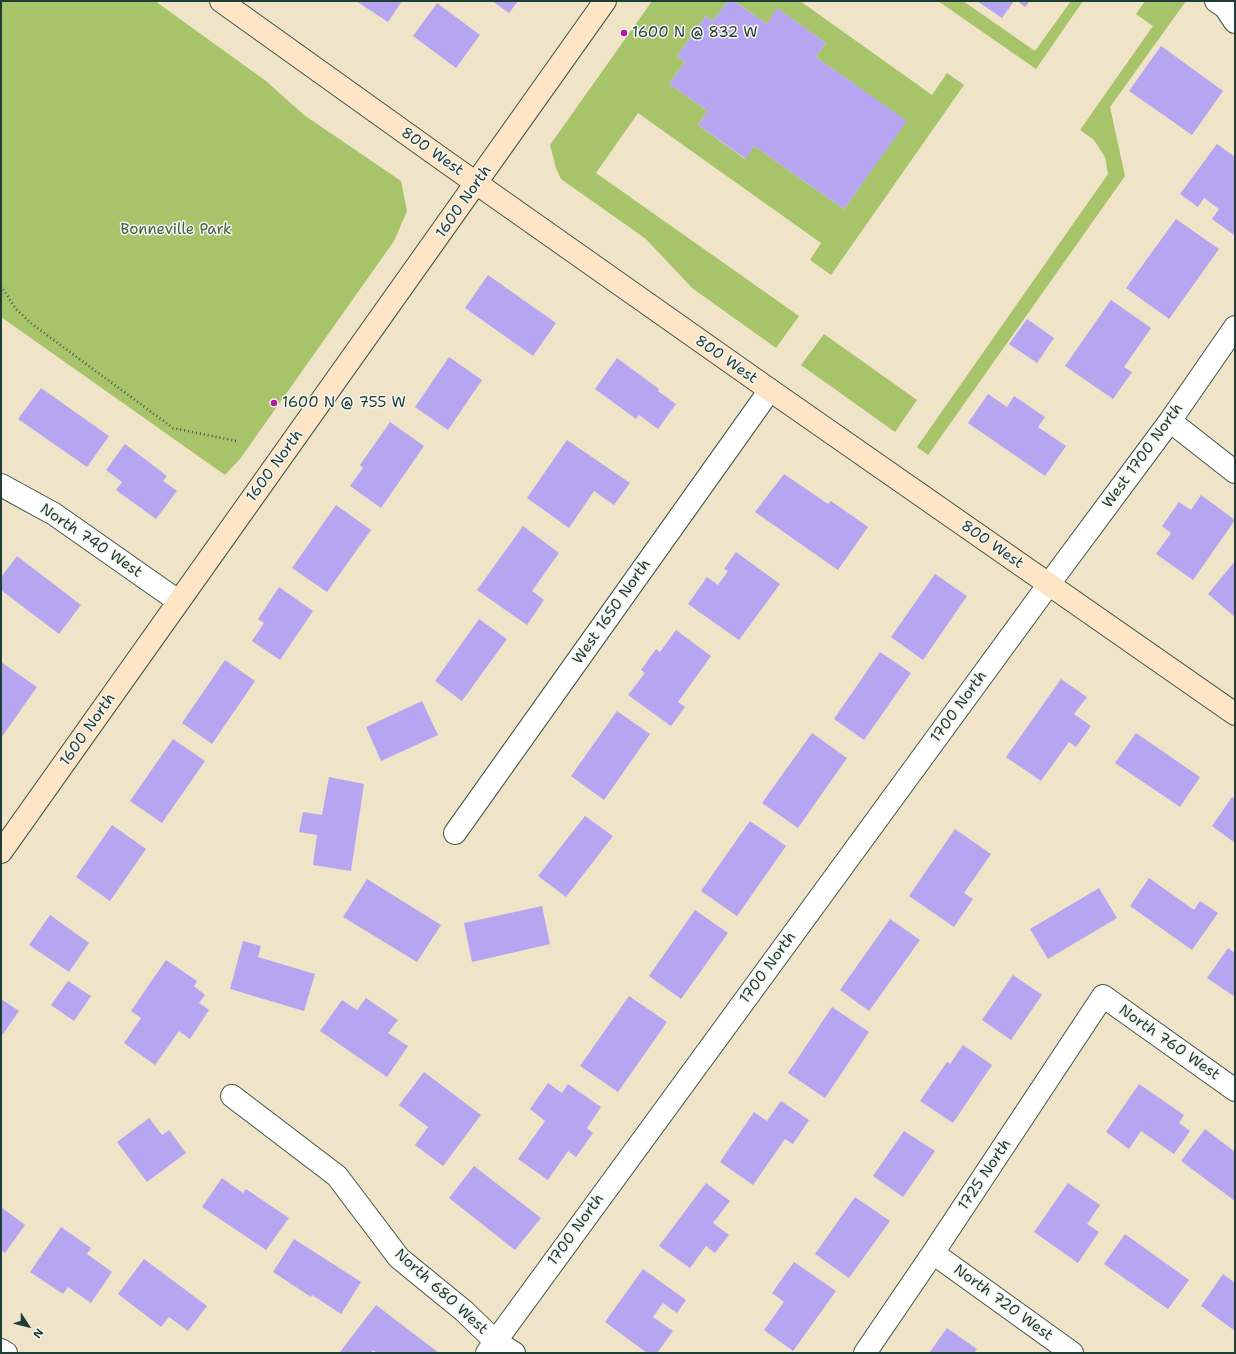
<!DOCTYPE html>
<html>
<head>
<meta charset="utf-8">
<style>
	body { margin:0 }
	#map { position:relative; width:1236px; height:1354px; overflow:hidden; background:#efe3c8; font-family:"Shantell Sans",sans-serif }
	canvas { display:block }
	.frame { position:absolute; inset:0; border:2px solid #1f3d34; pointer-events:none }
	.north { position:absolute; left:8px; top:1306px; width:40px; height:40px; -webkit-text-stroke:3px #f6f6f2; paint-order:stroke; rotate:126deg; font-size:11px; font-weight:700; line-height:16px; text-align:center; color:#1f3d34 }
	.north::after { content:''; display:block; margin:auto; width:14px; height:18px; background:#1f3d34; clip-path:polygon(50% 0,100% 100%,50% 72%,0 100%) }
</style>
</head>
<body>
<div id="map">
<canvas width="1236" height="1354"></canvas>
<div class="frame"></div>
<div class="north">N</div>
</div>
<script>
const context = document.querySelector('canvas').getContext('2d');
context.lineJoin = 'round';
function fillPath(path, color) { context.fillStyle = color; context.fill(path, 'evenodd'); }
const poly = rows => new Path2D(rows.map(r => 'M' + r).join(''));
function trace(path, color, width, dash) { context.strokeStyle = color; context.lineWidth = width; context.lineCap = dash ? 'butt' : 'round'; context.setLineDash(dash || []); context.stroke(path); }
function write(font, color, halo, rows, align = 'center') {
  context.font = font + ' "Shantell Sans",sans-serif'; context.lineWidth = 3; context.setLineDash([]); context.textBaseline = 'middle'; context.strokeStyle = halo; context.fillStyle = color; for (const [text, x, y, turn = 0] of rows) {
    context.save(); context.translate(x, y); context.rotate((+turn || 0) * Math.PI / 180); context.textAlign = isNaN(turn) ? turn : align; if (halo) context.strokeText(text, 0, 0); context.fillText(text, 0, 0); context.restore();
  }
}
fillPath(poly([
	[1,1,155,1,266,81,304,115,401,181,407,211,394,241,240,459,225,475,1,317],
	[652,1,728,1,713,21,706,16,677,56,685,62,669,84,708,111,698,125,745,159,754,146,844,209,906,121,816,57,826,43,778,9,767,24,734,1,800,1,932,95,947,73,964,85,831,275,810,260,821,243,638,113,596,173,799,316,776,348,692,288,646,239,561,179,556,168,550,145],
	[938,1,963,1,1035,51,1071,1,1083,1,1036,69],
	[1145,1,1186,1,1110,107,1125,176,928,455,917,447,1108,174,1105,157,1094,140,1080,130,1153,26,1136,14],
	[824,334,917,400,895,432,801,365]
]), '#a7c46a');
fillPath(poly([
	[356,1,402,1,388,22],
	[492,1,518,1,509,13],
	[728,1,734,1,767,24,777,8,826,43,816,57,907,121,844,209,754,146,746,159,698,125,708,111,669,84,685,62,677,56,706,16,713,21],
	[977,1,1014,1,1002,18],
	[1017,1,1030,1,1025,7],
	[437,3,480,35,456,68,413,36],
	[1161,46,1223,91,1192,135,1129,91],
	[1217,144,1235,157,1234,235,1212,219,1219,209,1204,198,1198,207,1180,194],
	[1176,219,1219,249,1169,319,1126,288],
	[488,275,556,323,533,356,465,308],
	[1111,300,1151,328,1124,367,1132,372,1113,399,1065,366],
	[1027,319,1054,338,1037,363,1009,344],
	[449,357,482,380,448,430,415,407],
	[617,358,659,389,658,391,676,404,658,429,639,415,636,419,595,389],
	[41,388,109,436,87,467,18,419],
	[988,394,1007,407,1014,396,1045,417,1038,427,1066,446,1045,476,968,423],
	[390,422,424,446,381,508,350,486,363,468,360,465],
	[567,440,630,483,614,505,594,491,569,528,527,498],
	[125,444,167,476,163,481,177,491,156,519,116,490,122,482,106,470],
	[784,474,828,504,831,501,868,527,838,570,755,512],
	[1201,495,1235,520,1193,580,1156,554,1171,533,1162,526,1179,502,1191,510],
	[336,505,371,530,327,592,292,568],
	[523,526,559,553,532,591,544,600,527,625,477,590],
	[736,552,780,584,739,640,688,604,707,577,718,585,728,571,724,569],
	[17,556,81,605,59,634,1,590,1,577],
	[1235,561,1235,617,1208,594],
	[935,574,967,596,923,660,891,637],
	[279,587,313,611,280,660,252,641,264,623,258,619],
	[479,619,507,639,462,701,435,681],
	[676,630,711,656,678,702,685,707,671,726,628,695,645,673,641,670,656,649,660,652],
	[880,652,911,673,864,740,834,719],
	[225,660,255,681,212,744,182,723],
	[1,662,37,687,1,738],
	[1061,679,1087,697,1074,714,1091,726,1076,747,1069,742,1041,781,1006,757],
	[422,701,438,735,381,761,366,727],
	[617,711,650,734,604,800,571,776],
	[812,733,847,758,798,828,762,803],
	[1136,733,1200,777,1180,807,1115,763],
	[173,739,205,761,162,823,130,801],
	[329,777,364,784,351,871,313,865,317,835,299,832,303,812,322,815],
	[1232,797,1235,799,1235,843,1212,826],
	[585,816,613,836,566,897,538,876],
	[750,821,786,846,737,916,701,891],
	[112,825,146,849,110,901,76,877],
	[955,829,991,854,964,893,973,899,954,927,909,896],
	[1149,878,1194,910,1200,901,1218,913,1192,950,1130,906],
	[367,879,441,925,417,962,343,917],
	[1099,888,1117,918,1048,959,1030,929],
	[542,906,550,944,472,962,464,923],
	[695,910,728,933,681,999,649,976],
	[50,915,89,943,69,972,29,945],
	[890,919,920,940,869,1011,840,990],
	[243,941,261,946,258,957,315,974,304,1011,230,989],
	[1228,948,1235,953,1235,997,1207,978],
	[166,960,197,981,194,986,205,995,199,1003,209,1010,190,1039,179,1031,155,1065,124,1043,141,1018,131,1011],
	[1013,975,1042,995,1011,1040,982,1020],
	[68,981,91,996,74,1021,51,1005],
	[629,996,667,1022,618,1092,580,1066],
	[366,998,398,1020,388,1033,408,1046,387,1077,320,1031,342,1000,357,1010],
	[1,999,19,1011,1,1037],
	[832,1007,869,1032,825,1098,788,1073],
	[963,1045,992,1065,953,1123,920,1101,947,1062,950,1064],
	[424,1072,481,1115,443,1166,415,1145,428,1127,399,1105],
	[548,1083,562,1093,568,1084,601,1107,587,1128,593,1133,576,1157,568,1151,548,1180,518,1159,545,1121,530,1109],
	[1139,1084,1184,1115,1179,1123,1190,1131,1174,1154,1141,1131,1129,1149,1106,1132],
	[781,1101,809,1120,793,1144,785,1139,753,1185,720,1162,754,1112,767,1121],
	[149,1118,162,1135,169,1130,186,1153,147,1182,117,1142],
	[1205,1129,1235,1152,1235,1201,1181,1161],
	[904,1131,935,1151,903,1197,873,1176],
	[474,1166,541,1218,515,1250,449,1198],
	[222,1178,243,1193,246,1189,289,1218,266,1250,202,1207],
	[706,1183,730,1201,713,1223,729,1235,715,1253,706,1246,690,1268,659,1246],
	[1068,1183,1100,1205,1087,1224,1099,1232,1078,1263,1034,1232],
	[855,1197,890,1221,849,1278,815,1254],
	[1,1207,25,1225,5,1253,1,1250],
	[61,1227,91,1248,87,1254,112,1272,91,1303,68,1287,63,1294,30,1272],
	[1125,1234,1189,1280,1168,1309,1104,1264],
	[294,1239,361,1282,341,1314,312,1295,311,1297,273,1272],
	[144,1259,207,1306,188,1331,169,1317,161,1327,118,1294],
	[794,1262,836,1291,793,1351,764,1330,784,1302,772,1293],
	[643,1269,686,1300,677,1313,663,1303,653,1317,673,1331,657,1353,647,1353,605,1322],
	[1223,1274,1235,1283,1235,1331,1201,1306],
	[376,1305,439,1353,377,1353,373,1350,371,1353,341,1353,340,1352],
	[947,1328,977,1349,974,1353,929,1353]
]), '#b6a6f2');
const street = poly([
	[1216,1,1225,7,1235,22],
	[1170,421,1235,472],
	[1,485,54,514,178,601],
	[455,833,770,390],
	[232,1096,337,1176,399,1258,464,1311,495,1341,514,1353],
	[933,1253,1072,1353],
	[1,1350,6,1353],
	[487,1353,1049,584,1170,421,1235,327],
	[865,1353,933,1253,1103,996,1235,1090]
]);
const secondary = poly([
	[221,1,442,159,770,390,1235,714],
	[1,852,605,1]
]);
trace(street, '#3e564a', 24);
trace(secondary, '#3e564a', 24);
trace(poly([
	[1,286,16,309,32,324,173,428,236,441]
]), '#3e564a', 2.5, [1, 3]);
trace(street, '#fff', 22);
trace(secondary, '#fde5c5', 22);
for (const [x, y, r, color] of [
	[624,33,4,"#b5179e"],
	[274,403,4,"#b5179e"]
]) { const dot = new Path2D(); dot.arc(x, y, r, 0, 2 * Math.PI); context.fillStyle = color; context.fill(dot); trace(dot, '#f6f6f2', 1.5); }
write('15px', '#1f3d34', '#f6f6f2', [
	["1600 N @ 832 W",632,33],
	["1600 N @ 755 W",282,403]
], 'left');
write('15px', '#1f3d34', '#f6f6f2', [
	["800 West",432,152,35],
	["1600 North",464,202,-55],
	["800 West",726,360,35],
	["West 1700 North",1143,456,-54],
	["1600 North",275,466,-54],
	["North 740 West",91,541,34],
	["800 West",992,545,35],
	["West 1650 North",612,612,-55],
	["1700 North",959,707,-54],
	["1600 North",88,730,-55],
	["1700 North",768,968,-54],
	["North 760 West",1169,1043,35],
	["1725 North",985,1175,-56],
	["1700 North",576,1230,-54],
	["North 680 West",441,1292,42],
	["North 720 West",1003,1303,36]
]);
write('15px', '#415f42', '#f6f6f2', [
	["Bonneville Park",176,230]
]);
</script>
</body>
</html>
